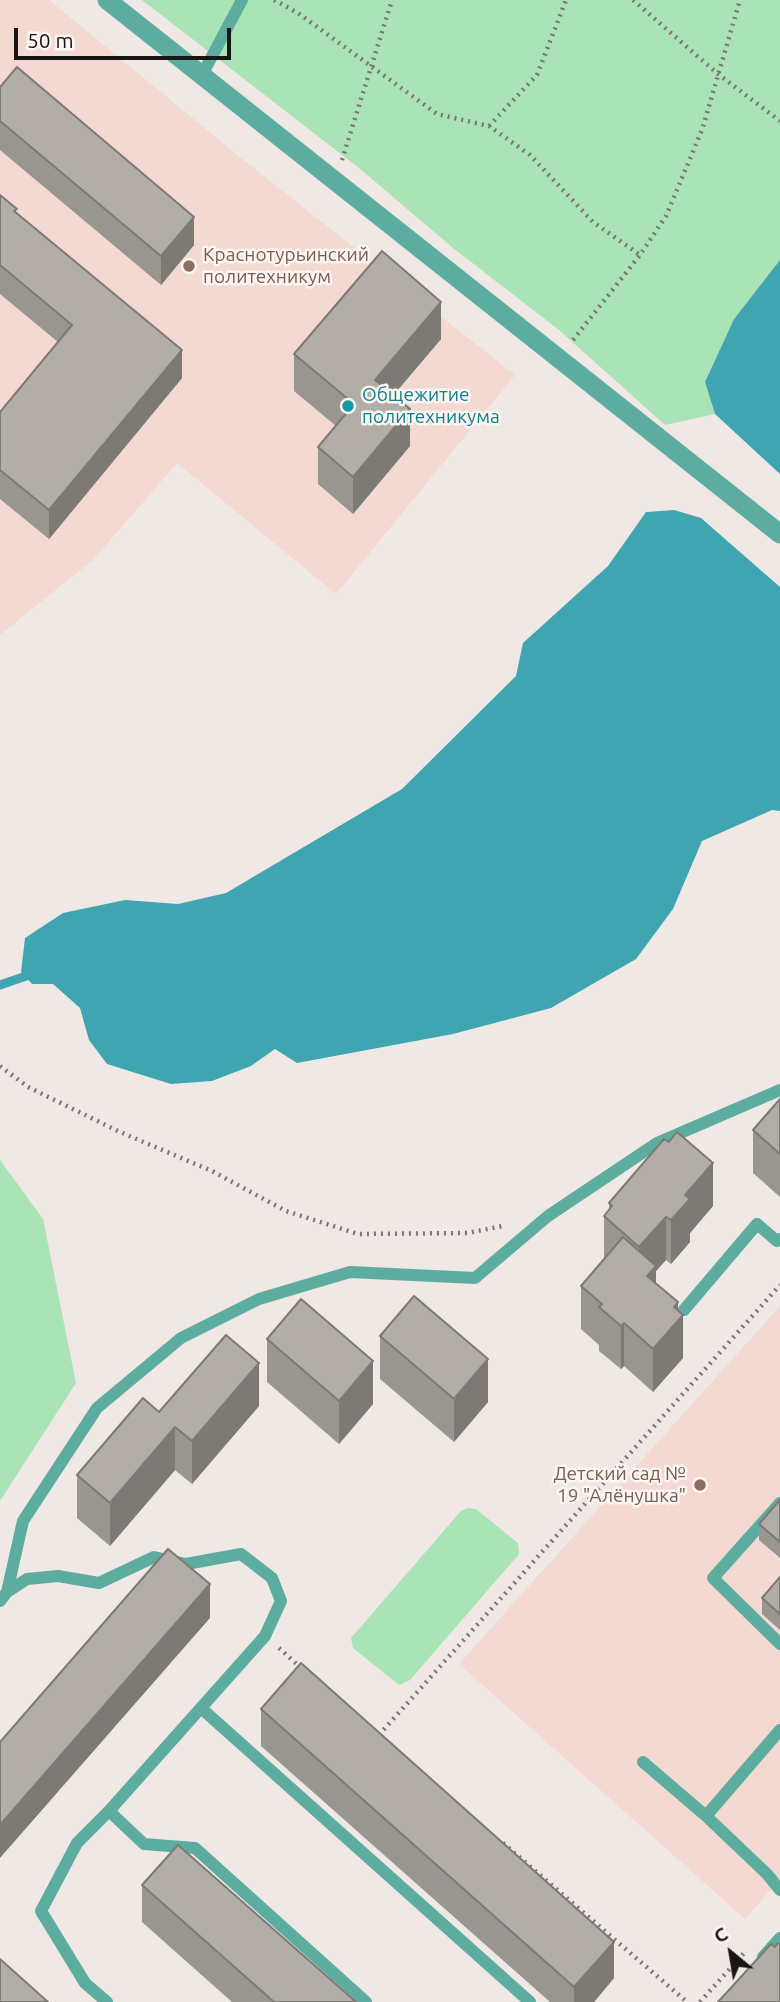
<!DOCTYPE html>
<html>
<head>
<meta charset="utf-8">
<style>
	body { margin:0 }
	#map { position:relative; width:780px; height:2002px; overflow:hidden; background:#efe8e4; font-family:Ubuntu,sans-serif }
	canvas { display:block }
	.north { position:absolute; left:696px; top:1918px; width:70px; height:70px; -webkit-text-stroke:5px #fcf5f1; paint-order:stroke; rotate:330deg; font-size:19px; font-weight:700; line-height:28px; text-align:center; color:#181514 }
	.north::after { content:''; display:block; margin:auto; width:24px; height:32px; background:#181514; clip-path:polygon(50% 0,100% 100%,50% 72%,0 100%) }
	.scale { position:absolute; left:14px; top:28px; width:217px; height:32px; box-sizing:border-box; border:4px solid #181514; border-top:0; padding-left:9px; font-size:21px; line-height:24px; white-space:nowrap; color:#181514; -webkit-text-stroke:5px #fcf5f1; paint-order:stroke }
</style>
</head>
<body>
<div id="map">
<canvas width="780" height="2002"></canvas>
<div class="north">С</div>
<div class="scale">50 m</div>
</div>
<script>
const context = document.querySelector('canvas').getContext('2d');
context.lineJoin = 'round';
function fillPath(path, color) { context.fillStyle = color; context.fill(path, 'evenodd'); }
const poly = rows => new Path2D(rows.map(r => 'M' + r).join(''));
function trace(path, color, width, dash) { context.strokeStyle = color; context.lineWidth = width; context.lineCap = dash ? 'butt' : 'round'; context.setLineDash(dash || []); context.stroke(path); }
function write(font, color, halo, rows, align = 'center') {
  context.font = font + ' Ubuntu,sans-serif'; context.lineWidth = 5; context.setLineDash([]); context.textBaseline = 'middle'; context.strokeStyle = halo; context.fillStyle = color; for (const [text, x, y, turn = 0] of rows) {
    context.save(); context.translate(x, y); context.rotate((+turn || 0) * Math.PI / 180); context.textAlign = isNaN(turn) ? turn : align; if (halo) context.strokeText(text, 0, 0); context.fillText(text, 0, 0); context.restore();
  }
}
fillPath(poly([
	[0,0,49,0,241,158,515,375,336,594,177,463,94,559,0,635],
	[780,1306,780,1879,745,1919,459,1664]
]), '#f3d9d2');
fillPath(poly([
	[142,0,780,0,780,260,734,319,705,382,715,414,665,425,559,330,453,248,359,168],
	[0,1160,43,1219,76,1383,0,1501],
	[468,1508,476,1509,518,1543,519,1554,410,1680,399,1685,353,1648,351,1638,461,1511]
]), '#aae3b5');
fillPath(poly([
	[780,260,780,474,715,414,705,382,734,319],
	[674,510,701,518,780,587,780,811,772,810,702,841,673,909,636,959,551,1008,453,1034,297,1063,275,1049,251,1066,212,1081,171,1084,107,1064,89,1040,80,1008,53,984,32,984,21,972,25,938,63,913,125,900,178,904,226,893,402,789,516,676,523,643,608,566,646,512]
]), '#3fa6b1');
trace(poly([
	[0,985,35,973]
]), '#3fa6b1', 9);
trace(poly([
	[274,0,298,13,437,114,489,126,530,155,593,222,640,255],
	[633,0,718,74,780,121],
	[489,126,537,75,566,0],
	[342,160,392,0],
	[573,340,640,255,666,216,702,130,740,0],
	[0,1066,28,1087,120,1132,212,1171,286,1211,358,1234,467,1233,503,1226],
	[279,1648,301,1668],
	[379,1735,780,1285],
	[503,1843,687,2002],
	[700,2002,744,1953]
]), '#7a7673', 4.5, [2, 5]);
trace(poly([
	[202,75,242,0],
	[684,1310,757,1224,777,1241,780,1239],
	[780,1503,713,1578,780,1644],
	[7,1592,27,1579,58,1576,99,1583,154,1557,186,1564,241,1554,272,1578,281,1601,265,1636,109,1811,77,1843,41,1911,85,1983,107,2002],
	[0,1601,7,1592,23,1521,97,1408,181,1338,259,1299,350,1272,475,1278,548,1216,657,1143,780,1090],
	[201,1708,530,2002],
	[780,1730,706,1816,767,1874,780,1890],
	[643,1762,706,1816],
	[109,1811,144,1844,195,1848,366,2002],
	[763,1957,780,1938]
]), '#5daca0', 12);
trace(poly([
	[107,0,780,534]
]), '#5daca0', 19);
fillPath(poly([
	[0,87,194,245,161,285,0,150],
	[0,195,17,213,182,378,49,539,0,499,0,412,58,342,0,294],
	[441,339,393,395,410,446,353,514,318,484,318,447,336,426,294,391,294,354],
	[780,1099,780,1197,753,1173,753,1130],
	[609,1203,713,1206,690,1233,690,1242,671,1264,666,1260,656,1271,656,1283,678,1310,683,1358,653,1392,624,1366,621,1369,599,1351,599,1345,581,1329,581,1286,604,1260,604,1216,609,1211],
	[380,1336,488,1402,454,1442,380,1379],
	[267,1339,373,1404,339,1444,267,1382],
	[259,1406,192,1484,175,1470,110,1546,77,1518,77,1475,159,1412],
	[780,1500,780,1558,759,1540,759,1524],
	[780,1577,780,1630,762,1614,762,1598],
	[261,1709,614,1978,594,2002,550,2002,261,1746],
	[142,1885,356,2002,232,2002,142,1922]
]), '#999590');
fillPath(poly([
	[194,217,194,245,161,285,161,256],
	[441,302,441,339,375,417,375,380],
	[182,350,182,378,49,539,49,510],
	[410,409,410,446,353,514,353,477],
	[713,1163,713,1206,690,1233,690,1242,671,1264,671,1220,685,1195],
	[666,1217,666,1260,656,1271,656,1309,639,1290,639,1247],
	[678,1302,678,1321,683,1315,683,1358,653,1392,653,1349,674,1307],
	[624,1323,624,1366,621,1369,621,1326],
	[488,1359,488,1402,454,1442,454,1399],
	[373,1361,373,1404,339,1444,339,1401],
	[259,1363,259,1406,192,1484,192,1441],
	[175,1427,175,1470,110,1546,110,1503],
	[210,1584,210,1618,0,1858,0,1825],
	[614,1942,614,1978,594,2002,574,2002,574,1987]
]), '#7d7975');
const building = poly([
	[17,67,194,217,161,256,0,121,0,87,17,67],
	[0,195,17,209,14,211,182,350,49,510,0,470,0,412,72,325,0,265,0,195],
	[382,251,441,302,375,380,410,409,353,477,318,447,354,404,294,354,382,251],
	[780,1099,780,1154,753,1130,780,1099],
	[677,1132,713,1163,685,1195,690,1199,671,1220,666,1217,639,1247,604,1216,612,1206,609,1203,664,1139,669,1142,677,1132],
	[623,1237,656,1266,647,1276,678,1302,674,1307,683,1315,653,1349,624,1323,621,1326,599,1307,602,1304,581,1286,623,1237],
	[414,1296,488,1359,454,1399,380,1336,414,1296],
	[301,1299,373,1361,339,1401,267,1339,301,1299],
	[226,1335,259,1363,192,1441,175,1427,110,1503,77,1475,143,1398,159,1412,226,1335],
	[780,1500,780,1542,759,1524,780,1500],
	[168,1549,210,1584,0,1825,0,1742,168,1549],
	[780,1577,780,1614,762,1598,780,1577],
	[301,1663,614,1942,574,1987,261,1709,301,1663],
	[178,1845,356,2002,274,2002,142,1885,178,1845],
	[778,1943,780,1944,780,2002,718,2002,771,1944,775,1947,778,1943],
	[0,1959,48,2002,0,2002,0,1959]
]);
fillPath(building, '#b2ada7');
trace(building, '#7d7975', 2);
for (const [x, y, r, color] of [
	[189,266,7,"#8d6e63"],
	[348,406,7,"#0f9aa8"],
	[700,1485,7,"#8d6e63"]
]) { const dot = new Path2D(); dot.arc(x, y, r, 0, 2 * Math.PI); context.fillStyle = color; context.fill(dot); trace(dot, '#fcf5f1', 2.5); }
write('19px', '#785e54', '#fcf5f1', [
	["Краснотурьинский",203,255],
	["политехникум",203,277],
	["Детский сад №",686,1474,"right"],
	["19 \"Алёнушка\"",686,1496,"right"]
], 'left');
write('19px', '#0d838f', '#fcf5f1', [
	["Общежитие",362,395],
	["политехникума",362,417]
], 'left');
</script>
</body>
</html>
